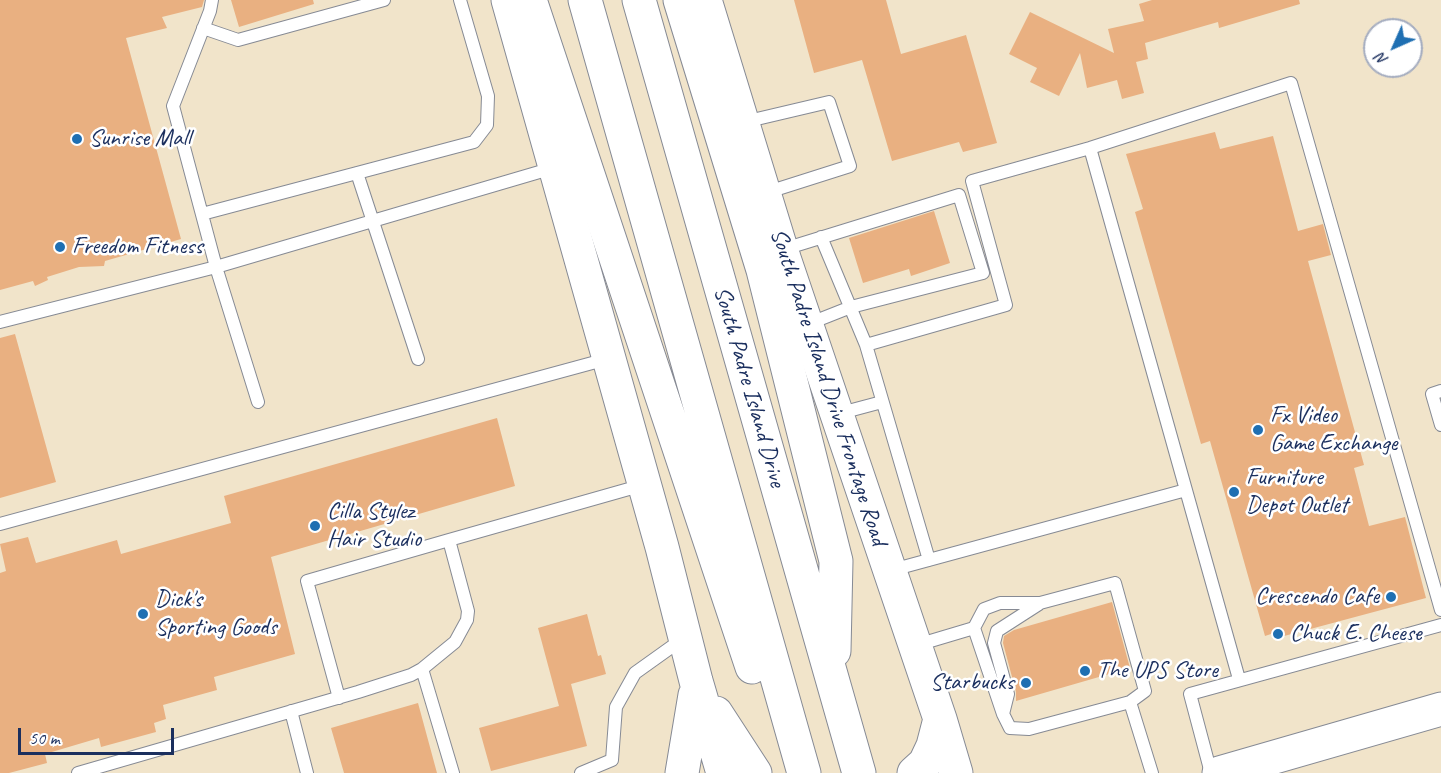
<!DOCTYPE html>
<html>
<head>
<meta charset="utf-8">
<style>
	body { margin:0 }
	#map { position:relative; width:1441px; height:773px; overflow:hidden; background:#f1e4ca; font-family:Caveat,sans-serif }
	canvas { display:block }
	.north { position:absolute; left:1363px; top:18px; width:60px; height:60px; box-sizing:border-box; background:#fff; border:2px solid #a4acbf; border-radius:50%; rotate:225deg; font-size:16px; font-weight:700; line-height:24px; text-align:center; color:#1b2f5e }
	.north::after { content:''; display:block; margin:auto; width:21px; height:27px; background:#1f6fb2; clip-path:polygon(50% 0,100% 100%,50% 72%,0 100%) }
	.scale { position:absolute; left:18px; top:728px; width:156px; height:27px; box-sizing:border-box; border:3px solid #1b2f5e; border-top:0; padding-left:8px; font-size:18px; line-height:21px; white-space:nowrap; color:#1b2f5e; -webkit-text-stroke:4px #fff; paint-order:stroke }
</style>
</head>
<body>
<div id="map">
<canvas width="1441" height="773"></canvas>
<div class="north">N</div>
<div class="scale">50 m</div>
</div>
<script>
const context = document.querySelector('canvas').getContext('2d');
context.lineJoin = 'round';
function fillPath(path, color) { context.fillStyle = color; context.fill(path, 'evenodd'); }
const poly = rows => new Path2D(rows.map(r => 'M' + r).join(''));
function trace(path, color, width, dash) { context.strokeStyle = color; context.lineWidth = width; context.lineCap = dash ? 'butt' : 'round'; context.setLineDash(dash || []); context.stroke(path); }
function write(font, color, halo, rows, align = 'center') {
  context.font = font + ' Caveat,sans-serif'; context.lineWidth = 5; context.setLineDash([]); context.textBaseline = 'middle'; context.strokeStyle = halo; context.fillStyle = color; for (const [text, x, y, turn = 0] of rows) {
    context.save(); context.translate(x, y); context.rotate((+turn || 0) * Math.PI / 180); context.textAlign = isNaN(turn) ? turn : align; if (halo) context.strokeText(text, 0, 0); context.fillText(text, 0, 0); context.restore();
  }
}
fillPath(poly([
	[0,0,204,0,202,7,162,17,167,28,126,38,181,239,105,261,104,266,79,267,47,277,48,280,35,286,33,281,0,290],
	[231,0,313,0,314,4,239,27],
	[794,0,886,0,901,54,966,35,997,143,963,152,959,142,892,161,862,60,814,73],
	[1152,0,1299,0,1300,4,1219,28,1218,22,1145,43,1148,59,1136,62,1144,93,1122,99,1117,80,1087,88,1080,53,1059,96,1030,82,1037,68,1009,54,1030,12,1114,53,1108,29,1144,21,1139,4],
	[1215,132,1220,149,1273,136,1298,231,1323,224,1331,255,1308,261,1364,465,1354,468,1369,526,1405,517,1426,598,1273,639,1271,634,1265,636,1210,441,1201,444,1135,212,1143,209,1126,154],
	[934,211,950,263,911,276,909,269,863,283,849,238],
	[15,334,56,482,0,498,0,338],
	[497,418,515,486,271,557,295,654,214,677,217,690,163,705,166,719,154,723,156,732,101,747,99,738,45,754,47,763,9,773,0,773,0,573,6,571,0,544,28,537,36,563,117,540,121,554,231,523,224,496],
	[1112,602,1130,668,1016,701,1016,692,1003,643,1004,636,1014,630],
	[587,614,598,656,601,655,606,674,571,684,587,746,491,771,479,728,559,706,538,628],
	[418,703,437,773,344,773,331,728]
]), '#e9b081');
const lane = poly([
	[212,0,210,11,173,106,216,267,258,402],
	[203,28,238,40,384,0],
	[744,122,829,102,850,166,765,193],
	[1090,148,1239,679],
	[202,214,357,173],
	[821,237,866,345,929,560],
	[781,250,959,195,983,273,851,307,808,324],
	[0,322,216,267,553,168],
	[866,345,1006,305,972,181,1090,148,1291,83,1441,610],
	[418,359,357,173,474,142,487,125,488,96,460,0],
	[1441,391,1432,394,1441,425],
	[837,414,882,402],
	[0,524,607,359],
	[892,570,1186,490],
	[1115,583,1145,691,1130,702,1029,729,1010,728,1003,714,974,628,984,609,1000,603,1040,603,1115,583],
	[917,645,974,628],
	[422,669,453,773],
	[339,698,307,581,449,540],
	[1130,702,1152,773],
	[291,711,307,773],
	[1003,714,1008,694,994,643,997,631,1039,604],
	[78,773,358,692,411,675,422,669,455,642,467,620,468,611,449,540,643,485],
	[581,773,612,760,616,707,635,673,684,638],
	[1211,773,1190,694,1441,625]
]);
const secondary = poly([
	[508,0,662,547,696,681,723,773],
	[705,0,784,258,940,719,956,773],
	[716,713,755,773],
	[682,773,695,695],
	[914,773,925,763,933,746,940,719]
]);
const primary = poly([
	[1219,773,1441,709]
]);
const highway = poly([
	[530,0,752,667],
	[585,0,804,773],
	[639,0,859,773],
	[680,0,763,270,836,561,834,651]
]);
trace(lane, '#868a94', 14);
trace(secondary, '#868a94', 35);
trace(primary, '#868a94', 35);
trace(highway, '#868a94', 35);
trace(lane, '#fff', 12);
trace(secondary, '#fff', 33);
trace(primary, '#fff', 33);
trace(highway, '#fff', 33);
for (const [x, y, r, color] of [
	[77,139,6,"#1f6fb2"],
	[60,247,6,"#1f6fb2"],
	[1258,430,6,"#1f6fb2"],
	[1234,492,6,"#1f6fb2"],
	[315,526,6,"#1f6fb2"],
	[1391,597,6,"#1f6fb2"],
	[143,614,6,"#1f6fb2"],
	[1278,634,6,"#1f6fb2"],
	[1085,671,6,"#1f6fb2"],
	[1026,683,6,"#1f6fb2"]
]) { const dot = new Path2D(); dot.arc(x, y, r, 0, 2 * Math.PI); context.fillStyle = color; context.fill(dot); trace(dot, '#fff', 2); }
write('24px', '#1b2f5e', '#fff', [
	["Sunrise Mall",89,139],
	["Freedom Fitness",72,247],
	["Fx Video",1270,416],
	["Game Exchange",1270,444],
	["Furniture",1246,478],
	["Depot Outlet",1246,506],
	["Cilla Stylez",327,512],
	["Hair Studio",327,540],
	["Crescendo Cafe",1379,597,"right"],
	["Dick's",155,600],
	["Sporting Goods",155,628],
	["Chuck E. Cheese",1290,634],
	["The UPS Store",1097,671],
	["Starbucks",1014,683,"right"]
], 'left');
write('24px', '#1b2f5e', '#fff', [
	["South Padre Island Drive",749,387,74],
	["South Padre Island Drive Frontage Road",828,387,72]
]);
</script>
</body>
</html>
